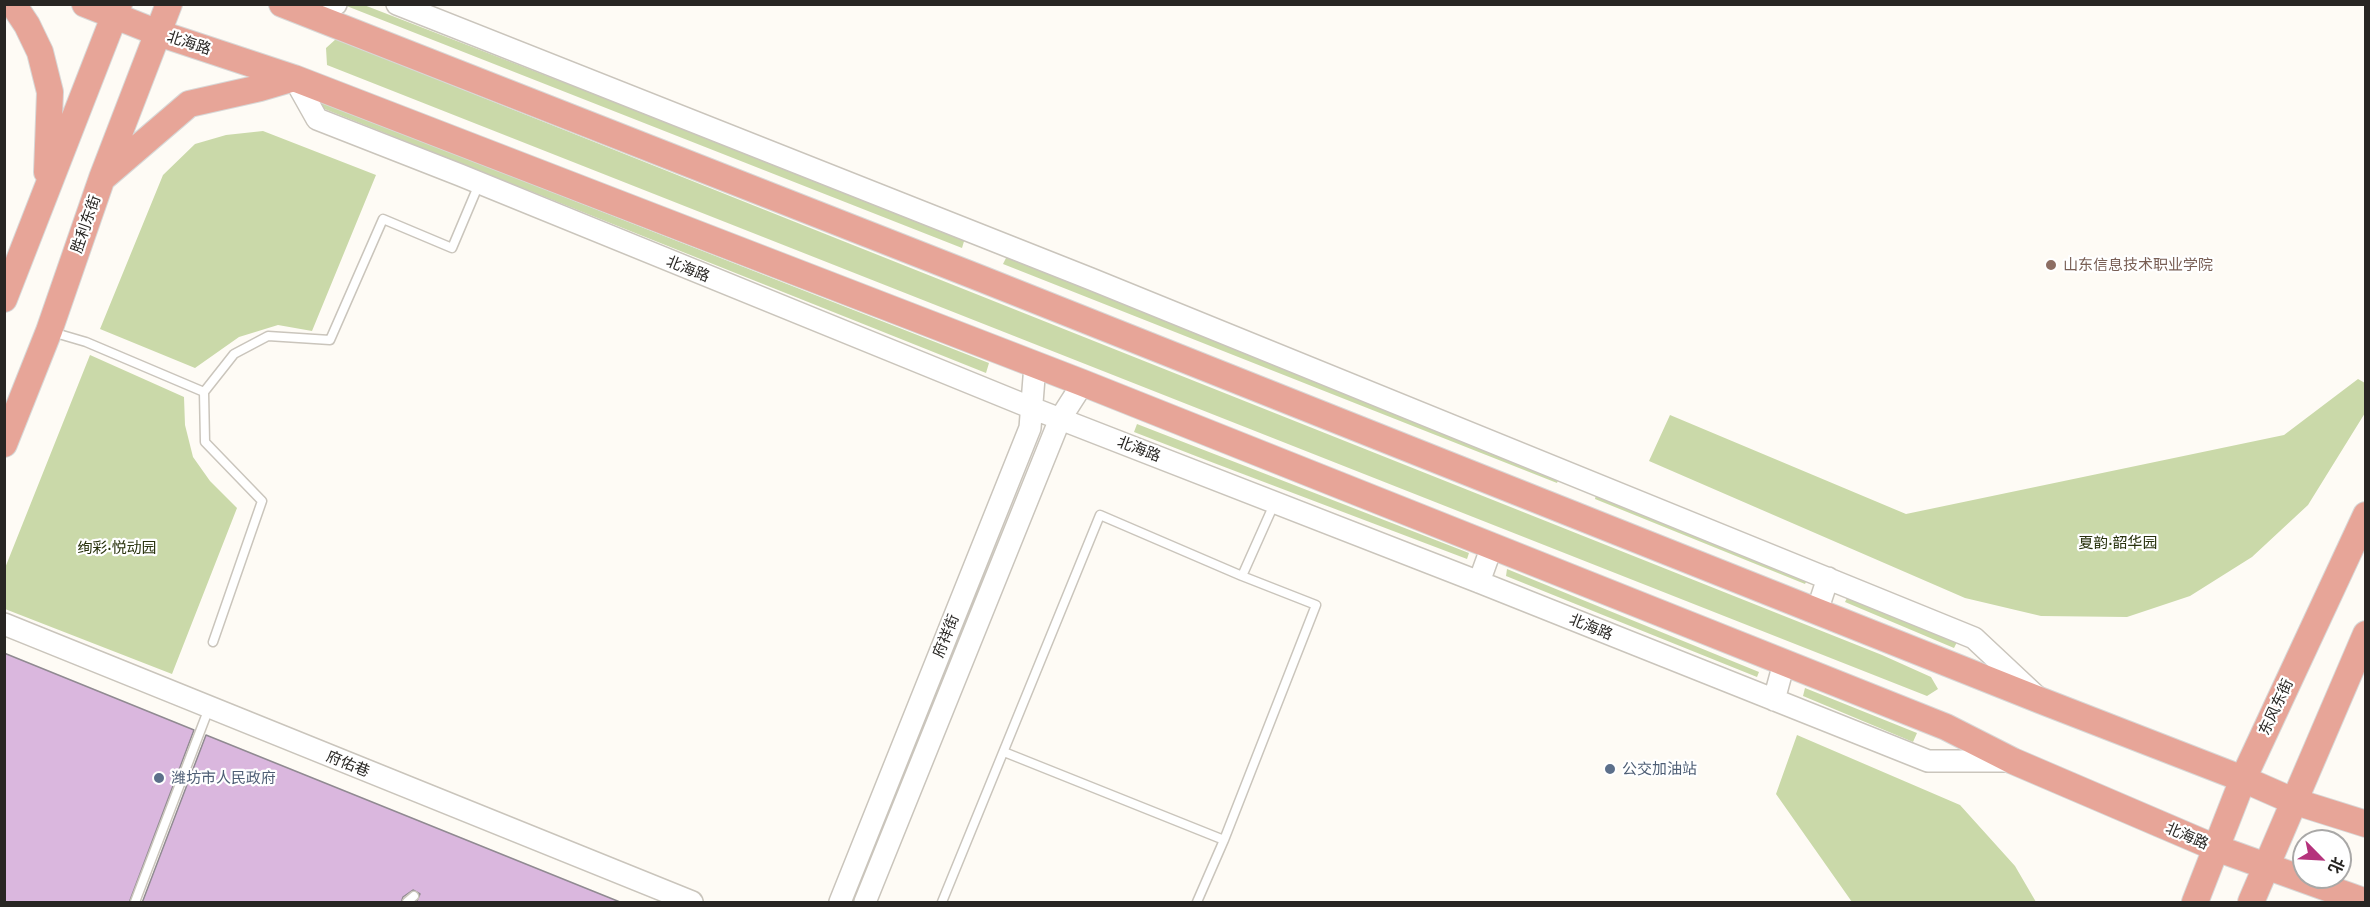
<!DOCTYPE html>
<html>
<head>
<meta charset="utf-8">
<style>
	body { margin:0 }
	#map { position:relative; width:2370px; height:907px; overflow:hidden; background:#fefbf5; font-family:Lato,"Noto Sans SC",sans-serif }
	canvas { display:block }
	.frame { position:absolute; inset:0; border:6px solid #282623; pointer-events:none }
	.north { position:absolute; left:2292px; top:829px; width:60px; height:60px; box-sizing:border-box; background:#fff; border:2px solid #a9a8a7; border-radius:50%; rotate:114deg; font-size:16px; font-weight:700; line-height:24px; text-align:center; color:#282623 }
	.north::after { content:''; display:block; margin:auto; width:21px; height:27px; background:#b5337c; clip-path:polygon(50% 0,100% 100%,50% 72%,0 100%) }
</style>
</head>
<body>
<div id="map">
<canvas width="2370" height="907"></canvas>
<div class="frame"></div>
<div class="north">北</div>
</div>
<script>
const context = document.querySelector('canvas').getContext('2d');
context.lineJoin = 'round';
function fillPath(path, color) { context.fillStyle = color; context.fill(path, 'evenodd'); }
const poly = rows => new Path2D(rows.map(r => 'M' + r).join(''));
function trace(path, color, width, dash) { context.strokeStyle = color; context.lineWidth = width; context.lineCap = dash ? 'butt' : 'round'; context.setLineDash(dash || []); context.stroke(path); }
function write(font, color, halo, rows, align = 'center') {
  context.font = font + ' Lato,"Noto Sans SC",sans-serif'; context.lineWidth = 4.5; context.setLineDash([]); context.textBaseline = 'middle'; context.strokeStyle = halo; context.fillStyle = color; for (const [text, x, y, turn = 0] of rows) {
    context.save(); context.translate(x, y); context.rotate((+turn || 0) * Math.PI / 180); context.textAlign = isNaN(turn) ? turn : align; if (halo) context.strokeText(text, 0, 0); context.fillText(text, 0, 0); context.restore();
  }
}
fillPath(poly([
	[344,5,364,5,965,238,962,248],
	[336,39,1882,655,1931,677,1938,689,1927,696,327,65,326,48],
	[304,95,989,363,986,373,302,100],
	[263,131,376,175,312,331,278,325,239,337,195,368,100,329,163,175,195,144,226,135],
	[1007,256,1560,475,1557,483,1003,264],
	[90,355,184,397,185,425,193,457,210,481,237,508,172,674,5,609,5,568],
	[2358,379,2365,383,2365,413,2308,505,2252,557,2190,596,2127,617,2041,616,1965,598,1649,461,1670,415,1906,514,2284,435],
	[1137,424,1469,553,1467,559,1206,460,1134,432],
	[1597,490,1809,576,1805,584,1595,499],
	[1507,569,1759,672,1757,677,1506,576],
	[1849,594,1959,638,1954,648,1845,602],
	[1805,688,1917,733,1913,742,1803,696],
	[1797,735,1960,805,2015,866,2036,902,1852,902,1776,794]
]), '#cad9a9');
const building = poly([
	[4,653,194,730,129,903,4,903,4,653],
	[206,735,620,902,619,903,416,903,420,894,413,890,403,897,401,903,142,903,206,735]
]);
fillPath(building, '#dab7de');
trace(building, '#908a91', 1.5);
const service = poly([
	[52,332,86,342,204,392,205,442,262,501,213,642],
	[204,392,234,354,268,336,330,340,383,219,452,248,479,184],
	[1004,752,1224,840,1316,605,1242,576],
	[135,902,209,708],
	[407,902,414,896],
	[942,902,1100,515,1242,576,1275,502],
	[1197,902,1224,840]
]);
const tertiary = poly([
	[397,4,1091,279,1974,638,2037,697],
	[314,16,336,4],
	[294,78,317,119,460,175,1032,408,1479,582,1928,761,2012,761],
	[1479,582,1492,546],
	[1817,611,1828,578],
	[4,624,692,902],
	[1774,700,1784,663],
	[840,902,1030,428,1035,365],
	[865,902,1060,419,1083,383]
]);
const primary = poly([
	[13,4,27,25,40,52,50,92,47,172],
	[85,4,158,33,294,78,1083,383,1946,727,2013,761,2216,848,2366,902],
	[282,4,982,279,2042,701,2243,779,2293,801,2366,824],
	[105,176,189,104,260,88,294,78],
	[4,299,119,4],
	[4,444,49,331,102,178,169,4],
	[2195,902,2243,779,2366,515],
	[2251,902,2366,634]
]);
trace(service, '#cac5bc', 11);
trace(tertiary, '#cac5bc', 24);
trace(primary, '#d8d8d7', 28);
trace(service, '#fff', 8);
trace(tertiary, '#fff', 21);
trace(primary, '#e7a598', 26);
for (const [x, y, r, color] of [
	[2051,265,6,"#8d6e63"],
	[1610,769,6,"#5c6f8a"],
	[159,778,6,"#5c6f8a"]
]) { const dot = new Path2D(); dot.arc(x, y, r, 0, 2 * Math.PI); context.fillStyle = color; context.fill(dot); trace(dot, '#fff', 2); }
write('15px', '#282623', '#fff', [
	["北海路",189,43,18],
	["胜利东街",86,224,-71],
	["北海路",688,269,22],
	["北海路",1139,449,21],
	["北海路",1591,627,22],
	["府祥街",946,636,-68],
	["东风东街",2276,707,-65],
	["府佑巷",348,764,22],
	["北海路",2187,836,23]
]);
write('15px', '#785e54', '#fff', [
	["山东信息技术职业学院",2063,265]
], 'left');
write('15px', '#28320d', '#fff', [
	["夏韵·韶华园",2118,543],
	["绚彩·悦动园",117,548]
]);
write('15px', '#4e5e75', '#fff', [
	["公交加油站",1622,769],
	["潍坊市人民政府",171,778]
], 'left');
</script>
</body>
</html>
